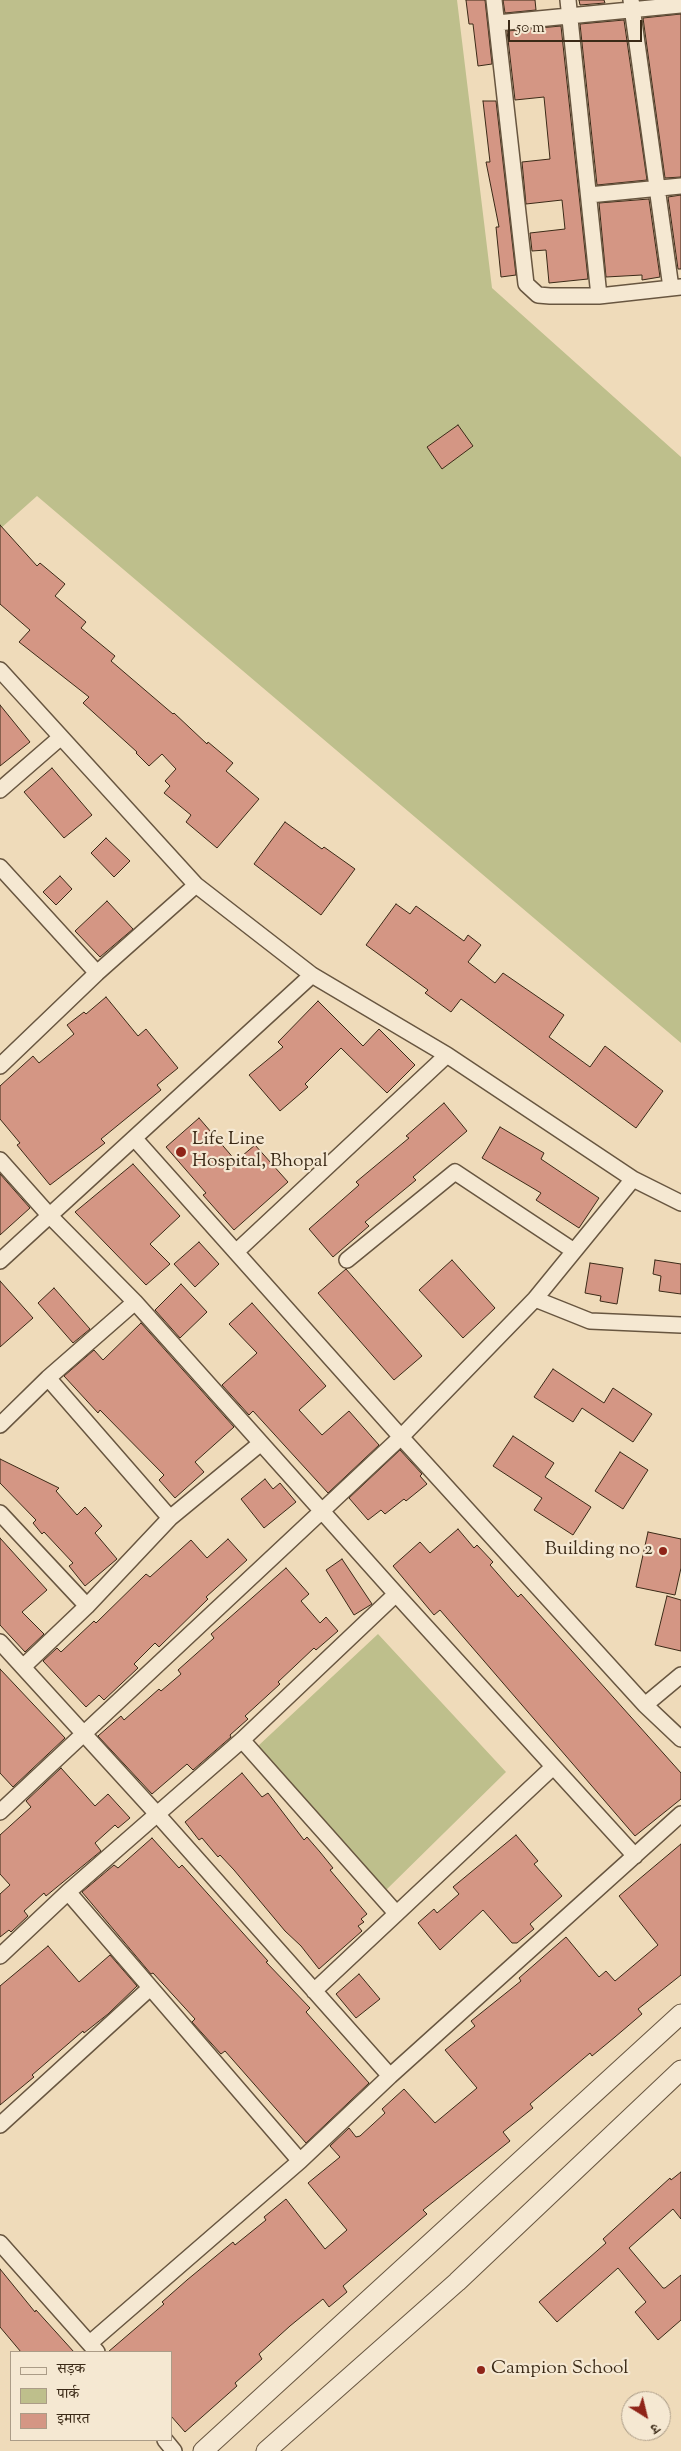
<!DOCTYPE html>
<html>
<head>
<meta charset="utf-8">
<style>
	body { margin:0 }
	#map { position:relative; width:681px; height:2451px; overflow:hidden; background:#efdbba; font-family:"Sorts Mill Goudy","Noto Serif Devanagari",serif }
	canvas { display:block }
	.legend { position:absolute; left:10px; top:2351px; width:162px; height:90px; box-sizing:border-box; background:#f5e8d2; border:1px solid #ab9c87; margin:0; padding:6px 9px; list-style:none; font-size:15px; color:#3b2a17 }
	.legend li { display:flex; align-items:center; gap:10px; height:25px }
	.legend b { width:25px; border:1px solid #ab9c87 }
	.north { position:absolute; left:621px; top:2391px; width:50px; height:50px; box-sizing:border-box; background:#f5e8d2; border:1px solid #ab9c87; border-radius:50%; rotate:144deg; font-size:14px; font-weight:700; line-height:20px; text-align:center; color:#3b2a17 }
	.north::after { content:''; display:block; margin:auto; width:18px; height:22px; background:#8f2418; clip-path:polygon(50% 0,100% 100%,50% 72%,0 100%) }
	.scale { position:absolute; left:508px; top:20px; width:134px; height:22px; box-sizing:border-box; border:2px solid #3b2a17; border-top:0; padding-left:6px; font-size:15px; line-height:18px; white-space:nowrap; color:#3b2a17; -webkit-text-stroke:4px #f5e8d2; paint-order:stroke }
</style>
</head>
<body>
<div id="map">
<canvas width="681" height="2451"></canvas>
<ul class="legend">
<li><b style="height:6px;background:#f5e8d2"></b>सड़क</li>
<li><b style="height:14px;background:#bebf8c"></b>पार्क</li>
<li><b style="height:14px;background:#d49684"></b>इमारत</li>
</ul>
<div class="north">उ</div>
<div class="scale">50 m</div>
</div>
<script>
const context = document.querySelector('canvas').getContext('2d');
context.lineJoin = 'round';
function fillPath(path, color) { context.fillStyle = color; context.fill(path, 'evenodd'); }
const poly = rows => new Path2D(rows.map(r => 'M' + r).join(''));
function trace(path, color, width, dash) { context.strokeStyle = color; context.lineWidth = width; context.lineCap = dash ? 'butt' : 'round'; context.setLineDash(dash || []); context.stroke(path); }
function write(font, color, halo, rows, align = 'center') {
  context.font = font + ' "Sorts Mill Goudy",serif'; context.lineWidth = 4.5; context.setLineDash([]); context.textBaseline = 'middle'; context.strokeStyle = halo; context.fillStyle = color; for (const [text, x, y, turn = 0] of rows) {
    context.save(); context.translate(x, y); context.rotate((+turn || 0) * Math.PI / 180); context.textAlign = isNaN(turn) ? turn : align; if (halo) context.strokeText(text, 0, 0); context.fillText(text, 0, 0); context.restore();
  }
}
fillPath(poly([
	[0,0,457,0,492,288,681,457,681,1043,37,496,0,529],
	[378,1634,506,1772,383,1893,258,1746]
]), '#bebf8c');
const building = poly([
	[466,0,485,0,492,64,478,66,473,24,469,24,466,0],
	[503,0,535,0,536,10,505,13,503,0],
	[579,0,604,0,605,3,580,5,579,0],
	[681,14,681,177,665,178,643,18,681,14],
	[624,20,647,180,597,185,580,24,624,20],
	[561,26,588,279,549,283,546,250,532,251,530,233,565,229,562,200,526,204,522,162,550,159,544,97,515,100,507,31,561,26],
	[483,101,496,101,516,275,501,277,496,227,499,227,486,162,490,162,483,101],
	[681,195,681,269,678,269,668,197,681,195],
	[649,199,660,277,642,280,642,275,606,277,599,203,649,199],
	[458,425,473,446,442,469,427,447,458,425],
	[0,525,37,566,40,563,65,584,55,596,86,622,81,628,115,656,111,661,173,714,174,713,207,744,208,742,233,763,226,771,259,799,217,848,186,822,191,815,164,793,170,786,165,781,176,769,162,754,149,766,136,753,137,752,83,703,89,697,19,642,30,630,0,604,0,525],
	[0,705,30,742,0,766,0,705],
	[52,768,92,815,64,838,24,792,52,768],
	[285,822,322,849,324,847,355,869,321,915,254,864,285,822],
	[106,838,130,861,114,877,91,853,106,838],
	[60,876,72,889,56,905,43,892,60,876],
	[107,901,133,929,100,957,75,931,107,901],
	[396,904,410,914,416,906,464,941,468,935,481,945,468,962,495,983,503,973,564,1015,549,1037,590,1067,605,1046,663,1091,636,1128,461,999,451,1012,425,993,428,990,366,945,396,904],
	[106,997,138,1036,146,1029,178,1068,157,1085,161,1090,101,1139,105,1143,50,1185,17,1145,20,1143,0,1119,0,1086,33,1056,39,1063,74,1034,67,1025,84,1012,86,1014,106,997],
	[318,1001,363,1046,379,1029,415,1065,387,1093,341,1048,305,1084,308,1087,280,1111,249,1075,283,1047,278,1042,318,1001],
	[444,1103,467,1131,413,1177,416,1180,365,1222,369,1226,333,1257,309,1229,359,1185,356,1182,409,1138,406,1136,444,1103],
	[199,1118,236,1161,255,1145,288,1182,234,1230,203,1195,206,1193,166,1147,199,1118],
	[500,1127,544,1153,541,1159,599,1198,579,1228,536,1200,541,1193,482,1158,500,1127],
	[133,1164,180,1216,150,1244,170,1264,146,1285,75,1212,133,1164],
	[0,1174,30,1208,0,1235,0,1174],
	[199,1242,219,1264,195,1287,174,1264,199,1242],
	[452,1260,495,1308,463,1338,419,1290,452,1260],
	[655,1260,681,1264,681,1294,659,1291,661,1276,653,1274,655,1260],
	[590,1263,623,1268,617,1304,600,1301,601,1296,585,1293,590,1263],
	[346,1269,422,1356,394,1380,318,1293,346,1269],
	[0,1281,33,1318,0,1347,0,1281],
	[181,1284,207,1312,180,1338,155,1310,181,1284],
	[54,1288,90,1329,73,1343,38,1303,54,1288],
	[252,1303,326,1386,299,1410,322,1435,349,1411,379,1445,328,1493,253,1411,249,1415,222,1385,257,1353,229,1324,252,1303],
	[141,1323,234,1427,195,1462,204,1472,175,1498,159,1480,164,1475,100,1410,98,1413,64,1376,94,1350,103,1360,141,1323],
	[553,1369,604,1403,613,1388,652,1414,633,1442,582,1408,573,1422,534,1397,553,1369],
	[513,1436,554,1463,545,1477,591,1507,573,1535,534,1510,542,1498,493,1466,513,1436],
	[400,1450,422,1474,420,1476,427,1484,406,1501,404,1499,385,1514,381,1510,368,1520,349,1498,400,1450],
	[620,1452,648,1470,623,1509,595,1491,620,1452],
	[0,1459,59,1488,56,1491,77,1515,85,1507,102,1526,95,1533,117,1559,85,1586,69,1566,73,1563,44,1532,42,1534,33,1523,36,1520,0,1483,0,1459],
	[265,1479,273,1489,280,1483,296,1502,264,1528,241,1499,265,1479],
	[458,1529,474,1548,477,1545,493,1562,490,1565,518,1597,521,1594,681,1773,681,1799,635,1836,440,1610,434,1615,393,1566,420,1542,430,1553,458,1529],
	[648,1532,681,1539,681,1568,675,1595,636,1587,648,1532],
	[0,1538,47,1590,22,1612,44,1634,25,1652,0,1625,0,1538],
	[228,1539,247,1560,206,1597,208,1599,159,1647,155,1643,134,1664,138,1668,104,1700,99,1695,86,1707,43,1661,57,1648,61,1652,94,1621,96,1623,146,1574,150,1577,191,1540,207,1558,228,1539],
	[342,1559,372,1604,354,1615,326,1570,342,1559],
	[286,1568,309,1594,301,1601,320,1623,326,1617,338,1631,316,1650,314,1648,278,1682,280,1684,245,1716,248,1719,230,1735,231,1737,193,1770,187,1764,152,1794,98,1736,121,1716,124,1720,159,1689,161,1691,181,1674,178,1670,214,1638,211,1634,286,1568],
	[667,1596,681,1600,681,1651,655,1645,667,1596],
	[0,1669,65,1738,13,1787,0,1773,0,1669],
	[61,1768,95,1806,108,1794,130,1818,118,1828,115,1825,95,1843,101,1851,46,1896,44,1893,24,1911,28,1916,11,1932,9,1930,0,1937,0,1894,10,1885,0,1874,0,1835,31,1807,26,1801,61,1768],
	[242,1773,262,1797,268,1793,304,1840,307,1837,320,1852,333,1868,330,1870,367,1914,361,1919,364,1922,358,1926,362,1931,319,1969,301,1946,285,1931,234,1870,220,1855,218,1857,202,1838,199,1840,185,1822,242,1773],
	[516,1835,538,1861,534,1864,562,1896,530,1924,534,1929,517,1943,512,1943,483,1910,440,1950,418,1923,434,1909,437,1913,459,1894,453,1887,516,1835],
	[152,1838,179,1868,182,1865,268,1961,266,1962,310,2008,306,2012,369,2083,306,2143,225,2051,221,2054,192,2022,195,2019,153,1973,151,1974,82,1892,114,1865,118,1868,152,1838],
	[681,1844,681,1975,638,2009,642,2014,615,2037,592,2056,590,2053,530,2104,533,2108,503,2132,510,2141,423,2210,427,2214,343,2286,347,2292,329,2307,323,2299,290,2326,259,2354,262,2359,235,2383,237,2386,185,2432,171,2416,171,2352,108,2352,164,2304,162,2302,187,2280,233,2242,235,2245,266,2220,264,2217,286,2199,325,2249,347,2230,308,2183,340,2157,330,2146,349,2128,356,2137,360,2136,385,2113,382,2109,404,2089,435,2123,477,2088,445,2050,475,2026,471,2021,521,1981,519,1978,566,1937,599,1977,606,1971,615,1981,658,1945,619,1896,681,1844],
	[48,1946,79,1982,110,1955,137,1986,108,2014,84,2033,83,2031,32,2075,34,2077,0,2105,0,1986,48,1946],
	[359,1974,380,1999,356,2018,336,1994,359,1974],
	[681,2172,681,2219,673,2209,629,2248,663,2288,665,2288,681,2275,681,2320,658,2340,635,2312,646,2302,618,2268,557,2322,539,2302,606,2243,603,2239,670,2178,671,2180,681,2172],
	[0,2269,35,2312,36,2310,74,2352,21,2352,0,2327,0,2269]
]);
fillPath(building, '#d49684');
trace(building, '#3b2a17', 1);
const minor = poly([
	[494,0,526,284,538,295,550,296,599,296,681,287],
	[568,0,599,296],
	[631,0,671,288],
	[497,23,681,5],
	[589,195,681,186],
	[0,670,196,885,312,975,447,1055,633,1179,681,1203],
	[0,790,61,737],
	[0,867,97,973],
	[0,1066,97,973,196,885],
	[135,1139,401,1437,645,1705,681,1739],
	[0,1160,49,1215,135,1302,396,1594,635,1856],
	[237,1251,447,1055],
	[347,1260,455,1172,574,1251],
	[0,1261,312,975],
	[535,1299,590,1321,681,1325],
	[48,1378,170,1518],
	[0,1425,48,1378,135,1302],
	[0,1513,87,1606],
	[0,1642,157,1814,390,2076],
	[24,1666,87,1606,170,1518,261,1443],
	[645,1705,681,1675],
	[242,1740,396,1913],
	[0,1812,401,1437,535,1299,633,1179],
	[68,1892,300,2161],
	[0,1956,68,1892,242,1740,396,1594],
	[314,1991,553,1767],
	[0,2125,150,1988],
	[0,2243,97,2352],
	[90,2343,300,2161,390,2076,681,1814],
	[165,2440,174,2451]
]);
const tertiary = poly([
	[203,2451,681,2014],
	[266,2451,457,2282,681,2070]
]);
trace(minor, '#685640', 18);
trace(tertiary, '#685640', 21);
trace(minor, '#f5e8d2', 15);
trace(tertiary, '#f5e8d2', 19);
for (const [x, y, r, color] of [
	[181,1152,6,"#8f2418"],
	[663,1551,5,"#8f2418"],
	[481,2370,5,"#8f2418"]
]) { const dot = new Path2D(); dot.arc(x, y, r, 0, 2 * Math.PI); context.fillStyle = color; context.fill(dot); trace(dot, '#f5e8d2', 2); }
write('19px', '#3b2a17', '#f5e8d2', [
	["Life Line",192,1141],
	["Hospital, Bhopal",192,1163],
	["Building no 2",653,1551,"right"],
	["Campion School",491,2370]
], 'left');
</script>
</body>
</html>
